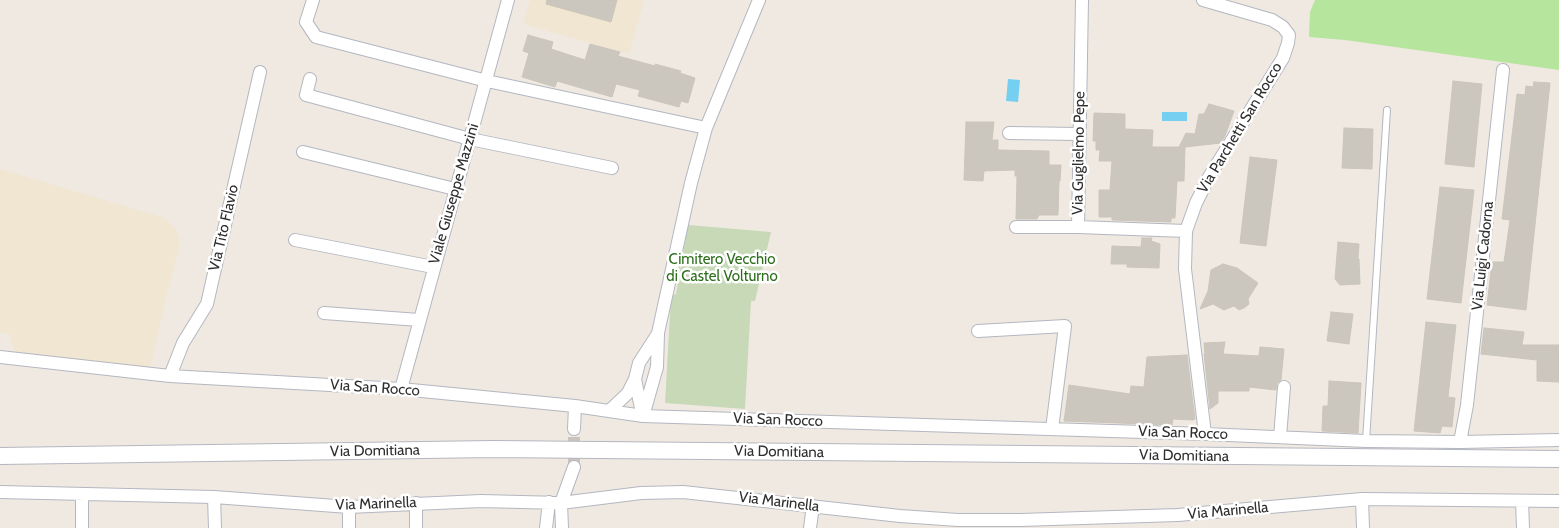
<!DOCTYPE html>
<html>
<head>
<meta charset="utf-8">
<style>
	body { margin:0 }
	canvas { display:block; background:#efe9e1 }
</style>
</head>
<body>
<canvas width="1559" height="528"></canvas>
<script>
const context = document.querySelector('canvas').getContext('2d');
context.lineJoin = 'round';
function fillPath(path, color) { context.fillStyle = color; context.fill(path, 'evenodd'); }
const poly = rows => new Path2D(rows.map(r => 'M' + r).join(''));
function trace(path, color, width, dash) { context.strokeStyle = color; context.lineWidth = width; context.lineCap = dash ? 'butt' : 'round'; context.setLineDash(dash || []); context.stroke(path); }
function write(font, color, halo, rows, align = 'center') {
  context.font = font + ' Cabin,sans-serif'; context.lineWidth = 5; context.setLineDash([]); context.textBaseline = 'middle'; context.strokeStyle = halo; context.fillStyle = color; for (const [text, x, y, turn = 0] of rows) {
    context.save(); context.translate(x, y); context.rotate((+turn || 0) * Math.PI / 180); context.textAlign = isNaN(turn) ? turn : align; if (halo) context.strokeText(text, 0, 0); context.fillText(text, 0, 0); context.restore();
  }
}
fillPath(poly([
	[530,0,644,0,629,54,523,24],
	[0,169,162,217,174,227,180,238,179,249,166,297,150,369,15,352,9,334,0,333]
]), '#f0e6d1');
fillPath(poly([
	[1315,0,1559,0,1559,70,1345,40,1309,37,1310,12]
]), '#b6e59e');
fillPath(poly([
	[688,225,771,232,755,301,751,301,745,409,665,403,671,296,676,294]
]), '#c8d9b8');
fillPath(poly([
	[1008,79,1020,80,1018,102,1006,101],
	[1162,112,1187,112,1187,121,1162,121]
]), '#75cff0');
const building = poly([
	[547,0,617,0,611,22,546,4,547,0],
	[528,35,553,42,551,49,585,60,590,44,620,52,618,56,655,66,655,64,681,71,680,73,695,78,688,103,681,101,679,107,638,96,640,90,616,84,612,97,557,81,555,87,522,77,529,53,523,51,528,35],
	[1453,81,1482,84,1474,167,1445,164,1453,81],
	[1534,82,1550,83,1526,310,1487,305,1492,262,1504,262,1510,220,1502,219,1517,94,1525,95,1526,86,1533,87,1534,82],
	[1209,104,1234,111,1225,136,1221,143,1185,147,1184,181,1177,181,1175,218,1171,218,1171,222,1112,220,1112,217,1099,217,1099,190,1110,190,1112,161,1099,161,1100,150,1096,150,1096,141,1093,141,1094,113,1125,114,1125,129,1153,130,1152,147,1179,147,1186,133,1195,134,1199,114,1204,114,1209,104],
	[966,122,994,122,992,140,998,140,998,150,1049,151,1049,165,1061,165,1060,181,1059,181,1058,215,1039,215,1037,219,1016,219,1017,176,1015,176,1015,170,984,171,983,181,964,180,966,122],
	[1344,128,1373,129,1372,169,1342,168,1344,128],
	[1250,157,1277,160,1266,246,1240,243,1250,157],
	[1440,187,1474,190,1461,303,1427,299,1440,187],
	[1142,238,1152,238,1151,241,1160,244,1159,268,1127,267,1127,264,1111,264,1112,246,1141,247,1142,238],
	[1338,242,1359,244,1358,259,1359,259,1360,284,1340,285,1335,279,1338,242],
	[1223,264,1237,268,1258,283,1248,299,1249,304,1244,308,1239,310,1234,306,1224,310,1213,304,1200,309,1208,291,1211,270,1223,264],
	[1331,312,1353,314,1349,344,1327,341,1331,312],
	[1426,322,1456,325,1448,397,1455,398,1452,427,1442,426,1440,433,1414,431,1426,322],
	[1484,328,1524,332,1522,345,1559,345,1559,382,1537,381,1537,360,1481,354,1484,328],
	[1225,342,1223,354,1259,356,1260,347,1284,349,1281,380,1277,383,1276,390,1249,387,1249,391,1218,391,1218,403,1210,409,1204,354,1205,354,1204,343,1225,342],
	[1187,355,1195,419,1193,420,1173,419,1172,425,1064,421,1069,385,1130,394,1131,386,1144,387,1147,357,1187,355],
	[1329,381,1361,383,1358,433,1322,431,1323,406,1328,406,1329,381]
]);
fillPath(building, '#cbc7bf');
trace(building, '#cbc5ba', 1);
trace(poly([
	[574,467,574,429]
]), '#c8c4bd', 12, [12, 6]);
const service = poly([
	[1366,441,1387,110]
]);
const minor = poly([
	[313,0,306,22,316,37,487,81,706,128],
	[1082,0,1078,227,1186,231],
	[1203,0,1272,20,1283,27,1289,35,1288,43,1283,58,1209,177,1196,203,1186,231,1185,269,1205,434],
	[310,79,306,95,470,139,612,168],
	[1009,133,1079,134],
	[303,152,455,189],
	[1016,227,1078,227],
	[295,240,433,267],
	[324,313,419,320],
	[978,331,1065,326,1052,429],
	[0,357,170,376,401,389,575,406,643,416,1205,434,1366,441,1460,442,1559,440],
	[170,376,183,343,207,304,260,72],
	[401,389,508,0],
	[609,411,628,393,635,379],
	[642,413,635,379,639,363,657,335],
	[643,416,657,367,658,333,691,183,706,128,759,0],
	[574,429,575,406],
	[1280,437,1284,387],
	[1460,442,1467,405,1503,70],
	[0,492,214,497,349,507,481,501,561,503,641,493,683,492,900,516,958,520,1020,520,1178,515,1362,499,1559,501],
	[82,495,82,528],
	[214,497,215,528],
	[1362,499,1363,528],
	[1522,501,1523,528],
	[349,507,349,528],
	[416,528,416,503],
	[546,528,549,502],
	[562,528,561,503,574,467],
	[810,528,813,506]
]);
const tertiary = poly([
	[0,456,493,449,1559,459]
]);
trace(service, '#b4b7c1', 8);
trace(minor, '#b4b7c1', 14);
trace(tertiary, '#b4b7c1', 18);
trace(service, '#fff', 6);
trace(minor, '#fff', 12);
trace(tertiary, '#fff', 16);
write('15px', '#2e2e2e', '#fff', [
	["Via Parchetti San Rocco",1240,128,-59],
	["Via Guglielmo Pepe",1079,153,-89],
	["Viale Giuseppe Mazzini",454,194,-74],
	["Via Tito Flavio",224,228,-77],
	["Via Luigi Cadorna",1483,256,-84],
	["Via San Rocco",375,388,4],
	["Via San Rocco",778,420,2],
	["Via San Rocco",1183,433,2],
	["Via Domitiana",375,451,-1],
	["Via Domitiana",779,452,1],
	["Via Domitiana",1184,456,1],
	["Via Marinella",779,502,7],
	["Via Marinella",376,504,-2],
	["Via Marinella",1228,511,-5]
]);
write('15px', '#2c6e1b', '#fff', [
	["Cimitero Vecchio",722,260],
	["di Castel Volturno",722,277]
]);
</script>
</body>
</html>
